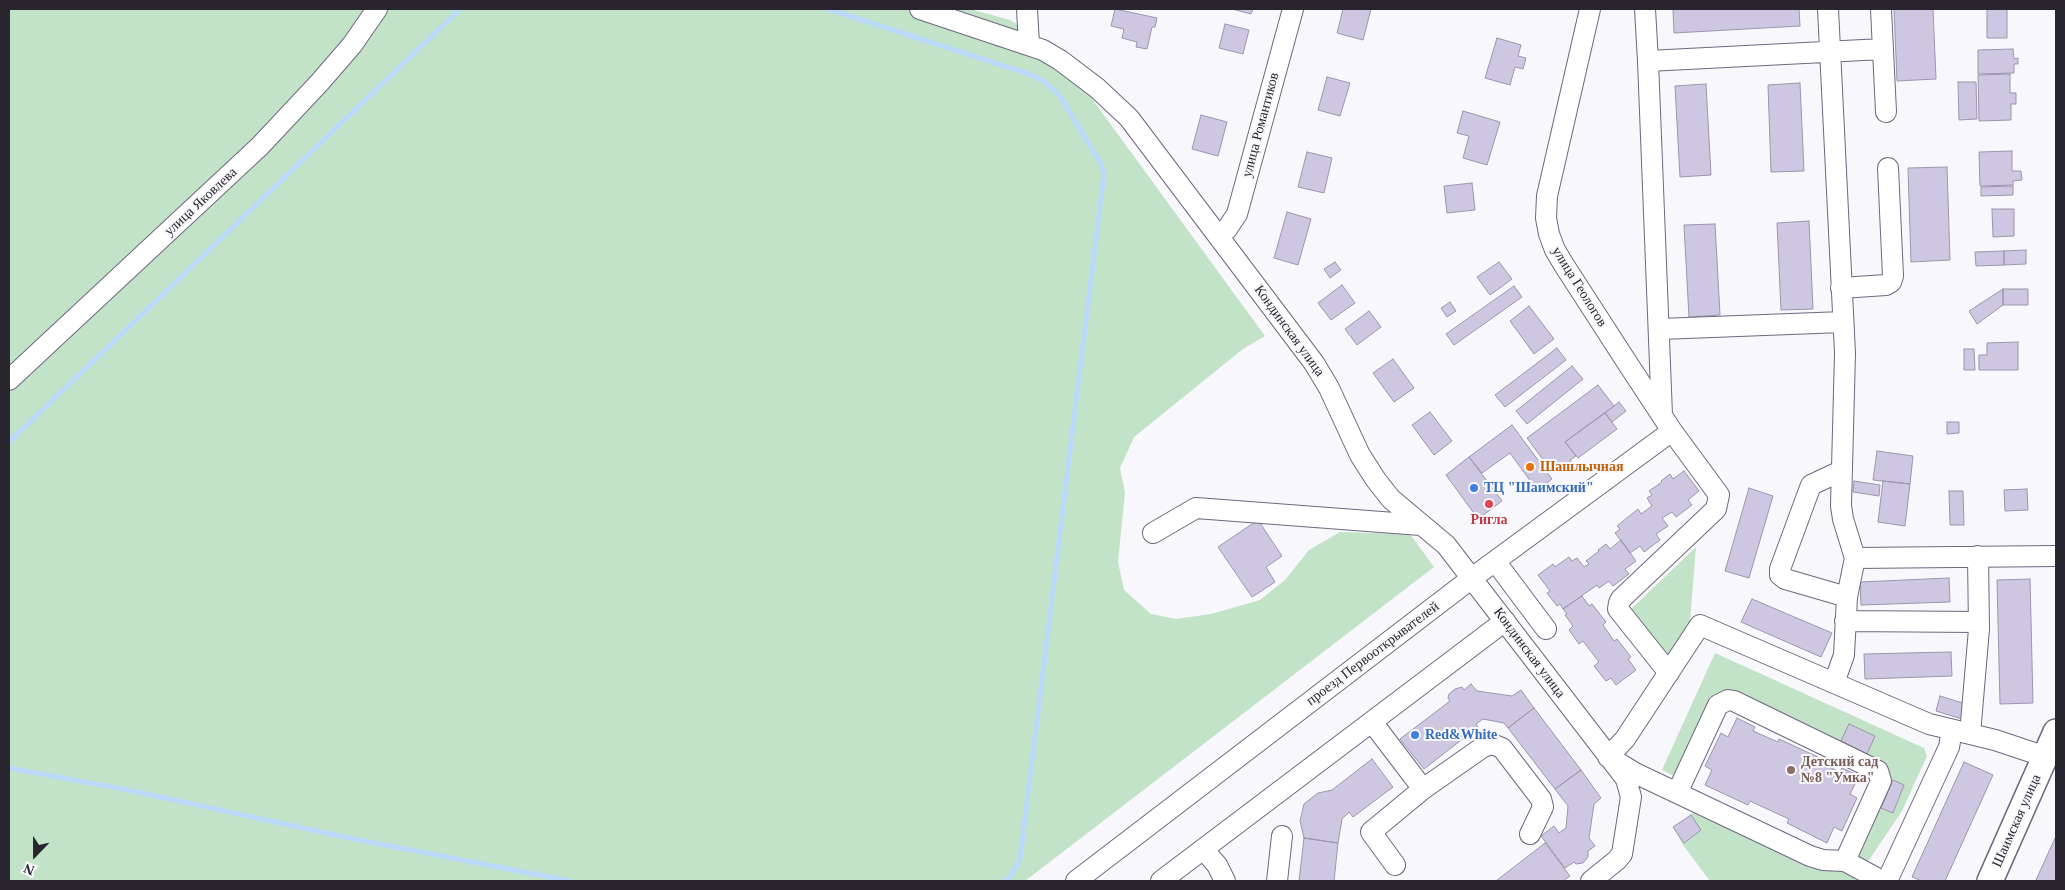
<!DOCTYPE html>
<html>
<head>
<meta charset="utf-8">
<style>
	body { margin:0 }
	#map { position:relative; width:2065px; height:890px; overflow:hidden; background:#f8f7fc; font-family:Georgia,serif }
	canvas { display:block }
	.frame { position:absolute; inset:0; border:10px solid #28252f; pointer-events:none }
	.north { position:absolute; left:10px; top:830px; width:50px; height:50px; -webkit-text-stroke:4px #f8f7fc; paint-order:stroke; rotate:202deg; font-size:14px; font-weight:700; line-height:20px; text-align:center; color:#28252f }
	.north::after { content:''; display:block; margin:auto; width:18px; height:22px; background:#28252f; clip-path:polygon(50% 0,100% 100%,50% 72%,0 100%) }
</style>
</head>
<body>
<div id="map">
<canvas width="2065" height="890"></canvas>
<div class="frame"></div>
<div class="north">N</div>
</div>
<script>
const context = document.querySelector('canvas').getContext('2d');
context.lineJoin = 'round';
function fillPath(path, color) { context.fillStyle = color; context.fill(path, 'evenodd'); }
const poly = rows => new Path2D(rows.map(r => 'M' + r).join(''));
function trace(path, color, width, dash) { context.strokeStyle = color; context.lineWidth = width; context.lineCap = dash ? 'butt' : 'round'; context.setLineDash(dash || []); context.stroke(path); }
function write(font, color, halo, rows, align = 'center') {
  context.font = font + ' Georgia,serif'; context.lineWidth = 4; context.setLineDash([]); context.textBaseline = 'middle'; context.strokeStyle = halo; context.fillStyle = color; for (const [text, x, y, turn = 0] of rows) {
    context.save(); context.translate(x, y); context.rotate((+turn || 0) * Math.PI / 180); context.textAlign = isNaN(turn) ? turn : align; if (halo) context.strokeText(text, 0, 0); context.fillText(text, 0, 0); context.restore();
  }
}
fillPath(poly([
	[9,9,970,9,1010,20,1055,48,1265,336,1243,349,1134,437,1120,468,1125,493,1118,562,1124,590,1151,614,1176,619,1211,614,1260,600,1285,580,1309,550,1340,532,1410,534,1434,567,1025,881,9,881],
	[1696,547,1690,622,1667,657,1631,609],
	[1715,653,1924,748,1927,756,1902,811,1867,863,1853,856,1876,806,1893,812,1904,785,1734,701,1714,694,1677,777,1662,770],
	[1699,809,1858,875,1854,881,1710,881,1683,845,1673,827]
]), '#c2e3c7');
trace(poly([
	[828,9,1032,75,1046,83,1059,95,1100,162,1104,173,1020,859,1010,877,1005,881],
	[9,442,460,9],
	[9,768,123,789,354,839,570,881]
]), '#bbdafb', 5);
const building = poly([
	[1115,9,1157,18,1155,27,1152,27,1147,49,1136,47,1137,42,1122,38,1124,29,1111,26,1115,9],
	[1232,9,1253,9,1251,14,1232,9],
	[1343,9,1371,9,1363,40,1337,33,1343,9],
	[1673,9,1799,9,1800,26,1674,33,1673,9],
	[1894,9,1933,9,1936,79,1897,81,1894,9],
	[1987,9,2007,9,2007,38,1987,38,1987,9],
	[1225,24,1249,30,1243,54,1219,48,1225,24],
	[1497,38,1521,45,1518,56,1526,58,1523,69,1515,67,1510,85,1485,78,1497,38],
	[2013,49,2014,59,2018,58,2018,64,2014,64,2014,73,1978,74,1978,50,2013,49],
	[2010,74,2010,93,2016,93,2016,104,2011,104,2011,120,1979,121,1978,75,2010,74],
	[1327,77,1350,83,1340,116,1318,110,1327,77],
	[1958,82,1976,82,1977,119,1959,120,1958,82],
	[1800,83,1804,171,1771,172,1768,85,1800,83],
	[1706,84,1711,175,1680,177,1675,86,1706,84],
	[1463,111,1500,122,1487,165,1463,158,1469,136,1457,133,1463,111],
	[1201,115,1227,122,1218,156,1192,149,1201,115],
	[2012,151,2012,171,2021,171,2022,180,2013,181,2013,185,1980,186,1979,152,2012,151],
	[1307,152,1332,158,1324,193,1298,187,1307,152],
	[1947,167,1950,260,1911,262,1908,168,1947,167],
	[1472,183,1475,210,1447,213,1444,186,1472,183],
	[2013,186,2013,195,1981,196,1981,187,2013,186],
	[1992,209,2014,209,2014,236,1993,237,1992,209],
	[1287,212,1311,219,1298,265,1274,258,1287,212],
	[1809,221,1813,309,1781,310,1777,223,1809,221],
	[1715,224,1720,315,1689,317,1684,225,1715,224],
	[2026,250,2026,264,2004,265,2004,251,2026,250],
	[2004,251,2004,265,1976,266,1975,252,2004,251],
	[1335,262,1341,270,1330,278,1324,269,1335,262],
	[1499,262,1512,279,1490,295,1477,277,1499,262],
	[1342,285,1355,303,1331,320,1318,303,1342,285],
	[1514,286,1522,297,1454,345,1446,334,1514,286],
	[2003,289,2028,289,2028,305,2003,305,2003,289],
	[2003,289,2003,305,1977,324,1969,311,2003,289],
	[1450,302,1456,311,1447,317,1441,308,1450,302],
	[1529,306,1554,339,1534,354,1510,321,1529,306],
	[1369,311,1381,327,1357,345,1345,329,1369,311],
	[2018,342,2018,370,1979,370,1979,355,1987,355,1987,343,2018,342],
	[1557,348,1566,360,1505,407,1495,395,1557,348],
	[1964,349,1974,349,1975,370,1964,370,1964,349],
	[1393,359,1414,388,1394,402,1373,373,1393,359],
	[1572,366,1583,379,1527,424,1516,411,1572,366],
	[1598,385,1614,406,1565,442,1576,456,1570,460,1572,463,1564,470,1562,467,1553,473,1527,438,1598,385],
	[1619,402,1626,411,1612,422,1605,413,1619,402],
	[1430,412,1452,441,1434,455,1412,425,1430,412],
	[1605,413,1617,429,1578,458,1565,442,1605,413],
	[1947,422,1959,422,1959,433,1947,434,1947,422],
	[1512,425,1552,479,1537,490,1510,453,1482,473,1469,457,1512,425],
	[1877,451,1913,456,1910,484,1873,480,1877,451],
	[1469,457,1502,501,1478,519,1446,475,1469,457],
	[1684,471,1699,491,1688,500,1692,505,1676,517,1672,512,1662,518,1668,526,1656,534,1660,540,1644,552,1640,546,1630,553,1615,533,1620,529,1617,526,1638,509,1641,514,1652,506,1647,498,1652,495,1649,491,1662,482,1661,481,1670,474,1673,479,1684,471],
	[1854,481,1880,485,1879,496,1853,492,1854,481],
	[1883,481,1910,484,1905,526,1878,522,1883,481],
	[1749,488,1773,496,1749,578,1725,571,1749,488],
	[2027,489,2028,510,2005,511,2004,490,2027,489],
	[1949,491,1963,491,1964,525,1950,525,1949,491],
	[1258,520,1282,556,1266,567,1275,582,1252,597,1218,547,1258,520],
	[1621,540,1636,561,1625,569,1629,574,1613,586,1609,581,1599,588,1597,585,1563,609,1560,604,1557,606,1547,593,1550,591,1538,575,1553,564,1555,567,1569,557,1572,561,1577,558,1584,567,1589,564,1586,561,1599,551,1598,550,1606,544,1610,549,1621,540],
	[1949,578,1950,602,1861,605,1860,582,1949,578],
	[2030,579,2033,703,2000,704,1997,580,2030,579],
	[1582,596,1589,606,1592,604,1606,622,1603,625,1614,641,1617,639,1631,657,1628,659,1636,670,1616,685,1611,678,1606,681,1594,666,1599,662,1583,641,1579,644,1569,630,1573,626,1565,615,1567,614,1563,609,1582,596],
	[1752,599,1832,633,1821,657,1741,622,1752,599],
	[1951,652,1952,676,1865,679,1864,654,1951,652],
	[1471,684,1477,691,1512,696,1521,690,1534,708,1508,728,1504,723,1483,719,1476,724,1478,727,1424,769,1400,739,1450,701,1448,698,1449,694,1455,689,1462,687,1464,690,1471,684],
	[1940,696,1966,704,1962,719,1936,711,1940,696],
	[1534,708,1581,770,1555,789,1508,728,1534,708],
	[1737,718,1755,727,1753,731,1778,742,1779,739,1818,757,1816,761,1840,772,1842,768,1859,776,1850,794,1857,798,1842,831,1834,827,1827,843,1787,823,1789,819,1750,801,1748,805,1705,785,1712,770,1705,766,1721,733,1728,737,1737,718],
	[1849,724,1875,736,1867,754,1841,741,1849,724],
	[1372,759,1393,787,1353,817,1349,812,1342,819,1338,843,1304,838,1300,821,1304,804,1318,793,1332,790,1372,759],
	[1964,762,1993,775,1945,881,1922,881,1912,877,1964,762],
	[1581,770,1601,798,1594,804,1589,838,1595,846,1588,851,1588,857,1583,863,1576,864,1574,862,1565,868,1541,836,1554,826,1559,833,1566,828,1568,806,1555,789,1581,770],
	[1893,780,1904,785,1893,813,1881,808,1893,780],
	[1691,815,1701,830,1684,843,1673,827,1691,815],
	[2056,836,2056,881,2039,881,2036,880,2056,836],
	[1304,838,1338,843,1334,881,1299,881,1304,838],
	[1545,843,1570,876,1563,881,1496,881,1545,843]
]);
fillPath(building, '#cec7e1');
trace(building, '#9b95ad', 1);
const minor = poly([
	[920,9,1043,50,1060,60,1097,88,1129,118,1314,363,1329,388,1360,455,1376,480,1391,499,1446,545,1626,779,1631,797,1622,854,1617,860,1591,881],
	[1027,9,1029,44],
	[1590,9,1547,196,1546,218,1549,234,1555,250,1564,265,1628,364,1672,431,1719,495,1716,509,1621,599,1619,603,1618,609,1669,673],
	[1645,9,1648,61,1883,49],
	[1828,9,1845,353,1841,506,1843,519,1855,558,1847,597,1844,655,1834,683],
	[1881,9,1886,112],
	[1648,61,1662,415],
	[1219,236,1227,229,1237,214,1293,9],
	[1841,288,1886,285,1891,282,1893,276,1888,168],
	[1660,329,1843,322],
	[9,380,260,146,320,82,352,45,377,9],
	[1841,471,1811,485,1780,569,1780,575,1785,579,1847,597],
	[1153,533,1196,508,1421,525],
	[1855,558,2056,556],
	[1495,561,1546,629],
	[1845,621,1979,622],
	[1372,722,1423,789],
	[1970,734,1979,629,1978,556],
	[1608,757,1625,739,1700,625,1929,724,1995,740,2046,757],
	[1617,762,1635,773,1810,856,1823,860,1845,861,1882,881],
	[1677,793,1718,705,1728,700,1734,701,1878,771,1881,781,1845,861],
	[1203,849,1217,865,1225,881],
	[1395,865,1371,832,1423,789,1483,747,1492,744,1502,748,1541,799,1543,807,1530,834],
	[1076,881,1472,578,1672,431],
	[1161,881,1505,621],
	[1277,881,1282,836],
	[1887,881,1949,747,1952,730]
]);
const major = poly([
	[1990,881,2056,732]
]);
trace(minor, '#6e677f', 22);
trace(major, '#6e677f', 28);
trace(minor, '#fff', 20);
trace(major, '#fff', 25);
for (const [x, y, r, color] of [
	[1530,467,5,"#e8710a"],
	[1474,488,5,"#3f7fe0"],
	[1489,504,5,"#e0444e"],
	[1415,735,5,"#3f7fe0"],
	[1791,770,5,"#8d6e63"]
]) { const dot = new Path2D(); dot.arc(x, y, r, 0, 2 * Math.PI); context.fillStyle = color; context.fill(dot); trace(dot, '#f8f7fc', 2); }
write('14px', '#28252f', '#f8f7fc', [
	["улица Романтиков",1261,125,-75],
	["улица Яковлева",201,202,-43],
	["улица Геологов",1579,287,58],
	["Кондинская улица",1289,331,54],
	["Кондинская улица",1529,653,53],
	["проезд Первооткрывателей",1373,654,-37],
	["Шаимская улица",2017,821,-66]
]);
write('bold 14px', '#c56008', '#f8f7fc', [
	["Шашлычная",1540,467]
], 'left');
write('bold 14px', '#366cbe', '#f8f7fc', [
	["ТЦ \"Шаимский\"",1484,488],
	["Red&White",1425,735]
], 'left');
write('bold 14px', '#be3a42', '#f8f7fc', [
	["Ригла",1489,520]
]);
write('bold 14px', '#785e54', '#f8f7fc', [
	["Детский сад",1801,762],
	["№8 \"Умка\"",1801,778]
], 'left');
</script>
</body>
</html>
